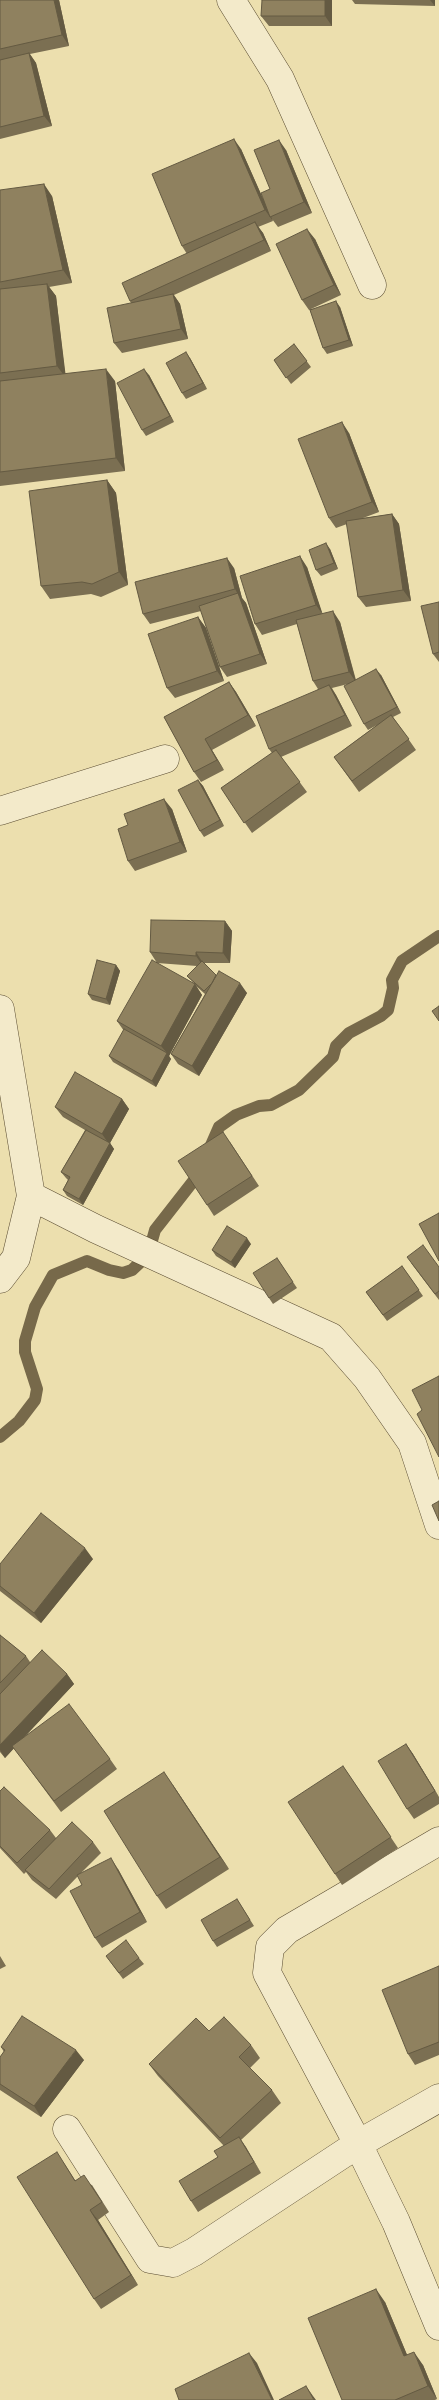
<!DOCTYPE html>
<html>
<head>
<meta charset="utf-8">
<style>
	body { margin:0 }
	canvas { display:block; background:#ecdfae }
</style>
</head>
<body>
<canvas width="439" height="2400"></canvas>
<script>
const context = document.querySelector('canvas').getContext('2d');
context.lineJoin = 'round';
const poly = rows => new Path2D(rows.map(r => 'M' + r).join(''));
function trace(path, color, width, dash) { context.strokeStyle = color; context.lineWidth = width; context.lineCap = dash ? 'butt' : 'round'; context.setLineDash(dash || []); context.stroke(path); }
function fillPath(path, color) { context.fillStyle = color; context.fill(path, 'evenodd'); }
trace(poly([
	[0,1437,19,1421,35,1400,37,1389,25,1352,25,1341,35,1307,53,1275,87,1261,109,1270,123,1273,132,1270,148,1255,155,1230,198,1175,219,1127,236,1115,259,1106,271,1105,299,1090,333,1057,336,1046,349,1033,381,1016,388,1010,393,988,392,980,402,961,439,936]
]), '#77694a', 12);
const minor = poly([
	[231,0,280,79,372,285],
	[0,811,165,759],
	[0,1009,31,1196,16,1258,0,1279],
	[31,1196,96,1229,331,1337,367,1378,412,1443,439,1525],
	[439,1841,287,1930,270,1947,267,1973,358,2144,396,2222,439,2326],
	[67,2129,150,2259,173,2263,194,2252,358,2144,439,2098]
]);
trace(minor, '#5b4d32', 29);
trace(minor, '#f3eaca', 28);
fillPath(poly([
	[0,0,59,0,69,46,30,54,36,63,52,126,0,139],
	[332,0,332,26,269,26,261,16],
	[352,0,435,0,435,6,355,4],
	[241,149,263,199,270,189,286,150,312,213,278,227,272,219,273,221,258,227,263,233,271,251,174,295,180,304,188,339,122,353,114,343,131,303,130,301,187,254,182,246],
	[0,190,52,196,72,283,49,287,56,296,65,374,115,381,125,471,0,486],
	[315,239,341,295,311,309,340,307,353,346,327,354,323,348,310,310,309,310,302,300],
	[294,344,311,367,291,384,274,360],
	[190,358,207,389,186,399,182,393],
	[149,375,174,422,146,436,142,430],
	[349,433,379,512,363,518,392,514,399,524,411,601,366,607,358,597,347,524,336,528,329,518],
	[107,480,116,493,128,585,101,597,91,594,50,599,41,586],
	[330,549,338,569,321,576,316,570],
	[307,567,322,614,340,622,356,680,381,675,401,713,393,717,416,750,359,792,334,757,377,725,368,730,364,724,348,684,332,688,336,695,352,726,281,757,307,792,252,833,221,788,272,753,269,749,318,689,313,681,297,624,262,635,255,624],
	[234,568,242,598,246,603,267,664,227,677,220,667,201,611,150,624,143,614],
	[439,602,439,662,433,654],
	[198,617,206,628,224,681,175,698,167,688],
	[229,682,236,692,256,726,212,750,224,770,201,782,194,772,164,717],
	[198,780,203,786,224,826,204,837,200,831],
	[172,809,187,852,135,871,128,861,128,825],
	[225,921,232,931,230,963,203,963,216,975,247,993,199,1076,178,1064,171,1054,205,994,196,986,202,995,169,1056,171,1059,156,1087,113,1062,109,1056,124,1031,117,1021,194,983,187,976,197,966,157,963,150,952],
	[116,965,120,971,110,1005,92,1000,88,994],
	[122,1099,129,1109,110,1143,114,1149,83,1205,67,1196,63,1190,68,1180,66,1178,61,1172,85,1130,63,1117,55,1107],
	[230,1142,259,1186,214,1216,207,1205],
	[251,1244,235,1268,216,1256,212,1250],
	[277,1258,297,1288,273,1304,269,1298],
	[411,1263,439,1267,439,1300],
	[402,1266,423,1296,387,1321,366,1292],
	[93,1559,41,1623,0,1591,0,1564],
	[0,1635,26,1656,30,1662,67,1674,74,1684,24,1737,110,1759,117,1769,61,1812,14,1748,5,1758,0,1752],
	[406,1744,413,1754,439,1797,439,1804,414,1819,407,1809],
	[343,1766,398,1848,342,1885,335,1874],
	[173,1785,229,1869,166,1909,157,1896],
	[0,1791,50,1830,56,1838,93,1842,101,1853,80,1874,118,1869,147,1922,102,1948,95,1938,82,1885,78,1876,56,1899,32,1880,26,1872,24,1874,0,1848],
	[237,1899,254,1926,217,1947,213,1941],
	[0,1956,6,1966,0,1969],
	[106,1956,139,1958,144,1964,123,1979],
	[439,1966,439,2055,415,2065,408,2054],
	[209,2031,251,2045,260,2058,250,2068,272,2090,281,2103,241,2140,261,2173,198,2212,191,2201,224,2146,158,2076,149,2064],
	[1,2047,84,2060,41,2117,0,2090,0,2057,4,2052],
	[64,2163,75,2180,92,2185,109,2212,98,2220,138,2285,101,2309,94,2299],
	[385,2302,407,2355,423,2365,437,2399,435,2400,342,2400]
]), '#7b6f52');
fillPath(poly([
	[54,0,59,0,69,46,62,35],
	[325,0,332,0,332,26,325,16],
	[430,0,435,0,435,6],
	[29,53,36,63,52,126,44,116],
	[234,139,241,149,273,221,265,210],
	[279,140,286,150,312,213,304,202],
	[44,184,52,196,72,283,63,270],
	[255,222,263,233,271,251,264,240],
	[307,229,315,239,341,295,334,285],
	[47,284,56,296,66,378,57,366],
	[173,294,180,304,188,339,181,329],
	[336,301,340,307,353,346,349,340],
	[186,352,190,358,207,389,203,383],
	[106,369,115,381,125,471,116,458],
	[144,369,149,375,174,422,170,416],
	[342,422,349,433,379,512,372,502],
	[107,480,116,493,128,585,119,572],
	[392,514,399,524,411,601,403,590],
	[326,543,330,549,338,569,334,563],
	[300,556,307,567,323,615,316,605],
	[227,558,234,568,242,598,246,603,267,664,260,654,239,596,235,589],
	[333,611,340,622,356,682,349,672],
	[198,617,206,628,224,681,217,671],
	[376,669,381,675,401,713,397,707],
	[229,682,236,692,256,726,248,715],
	[329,685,336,695,352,726,345,715],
	[205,739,212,750,224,770,217,760],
	[198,780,203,786,224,826,220,820],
	[164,799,172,809,187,852,180,842],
	[225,921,232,931,230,963,223,953],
	[196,952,203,963,203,966,196,956],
	[116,965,120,971,110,1005,106,999],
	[240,983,247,993,199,1076,192,1066],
	[195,984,202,995,169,1056,171,1059,156,1087,152,1081,167,1053,161,1046],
	[122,1099,129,1109,110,1143,114,1149,83,1205,79,1199,109,1144,102,1134],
	[247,1238,251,1244,235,1268,231,1262],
	[85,1548,93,1559,41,1623,34,1613],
	[67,1674,74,1684,5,1758,0,1750,0,1745],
	[406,1744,413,1754,439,1797,435,1791],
	[164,1772,173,1785,229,1869,220,1857],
	[111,1858,118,1869,147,1922,140,1912],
	[76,2050,84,2060,41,2117,34,2106],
	[239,2137,246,2147,261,2173,254,2162],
	[90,2210,98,2220,138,2285,131,2275],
	[376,2289,385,2302,413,2369,404,2356],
	[414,2352,423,2365,437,2399,428,2386],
	[249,2353,257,2363,274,2400,272,2400],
	[306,2386,313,2396,316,2400,314,2400]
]), '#645a42');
const building = poly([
	[0,0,54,0,62,35,0,49,0,0],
	[262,0,325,0,325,16,261,16,262,0],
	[29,53,44,116,0,127,0,60,29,53],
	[234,139,265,210,182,246,152,174,234,139],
	[279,140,304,202,270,217,261,193,270,189,254,150,279,140],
	[44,184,63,270,0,282,0,190,44,184],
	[255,222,264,240,130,301,122,283,255,222],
	[307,229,334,285,302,300,276,244,307,229],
	[47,284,57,366,0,373,0,289,47,284],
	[173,294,181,329,114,343,107,308,173,294],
	[336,301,349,340,323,348,310,310,336,301],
	[294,344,307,361,286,378,274,360,294,344],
	[186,352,203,383,182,393,166,363,186,352],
	[106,369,116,458,0,472,0,381,106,369],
	[144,369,170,416,142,430,117,383,144,369],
	[342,422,372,502,329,518,298,439,342,422],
	[107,480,119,572,92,584,82,582,41,586,29,491,107,480],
	[392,514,403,590,358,597,346,521,392,514],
	[326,543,334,563,316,570,309,550,326,543],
	[300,556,316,605,255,624,240,576,300,556],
	[227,558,235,589,143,614,135,582,227,558],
	[238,593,260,654,220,667,199,606,238,593],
	[439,602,439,652,433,654,421,606,439,602],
	[333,611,349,672,313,681,296,620,333,611],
	[198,617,217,671,167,688,148,634,198,617],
	[376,669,397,707,364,724,344,686,376,669],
	[229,682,248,715,205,739,217,760,194,772,164,717,229,682],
	[329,685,345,715,269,749,256,716,329,685],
	[391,715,409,739,352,781,334,757,391,715],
	[276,750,300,782,244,823,221,788,276,750],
	[198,780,220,820,200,831,178,790,198,780],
	[164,799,180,842,128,861,118,829,128,825,124,814,164,799],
	[151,920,225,921,223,953,196,952,196,956,150,952,151,920],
	[97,960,116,965,106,999,88,994,97,960],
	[152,960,195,984,161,1046,117,1021,152,960],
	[202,961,216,975,212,983,204,991,187,976,202,961],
	[219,971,240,983,192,1066,171,1054,219,971],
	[439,1006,439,1021,432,1011,439,1006],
	[124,1029,167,1053,152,1081,109,1056,124,1029],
	[75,1072,122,1099,102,1134,55,1107,75,1072],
	[86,1130,110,1143,79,1199,63,1190,70,1177,61,1172,86,1130],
	[223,1132,252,1176,207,1205,178,1161,223,1132],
	[439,1213,439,1261,419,1224,439,1213],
	[227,1226,247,1238,231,1262,212,1250,227,1226],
	[423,1245,439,1267,439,1291,435,1294,407,1257,423,1245],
	[277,1258,293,1282,269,1298,253,1273,277,1258],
	[402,1266,419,1290,383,1315,366,1292,402,1266],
	[439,1376,439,1457,417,1414,422,1410,412,1390,439,1376],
	[439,1501,439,1521,432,1505,439,1501],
	[41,1513,85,1548,34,1613,0,1586,0,1564,41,1513],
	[0,1635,26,1656,0,1683,0,1635],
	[42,1650,67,1674,0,1745,0,1694,42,1650],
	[69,1704,110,1759,54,1801,12,1746,69,1704],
	[406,1744,435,1791,407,1809,378,1761,406,1744],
	[343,1766,391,1837,335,1874,288,1802,343,1766],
	[164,1772,220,1857,157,1896,104,1811,164,1772],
	[4,1787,50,1830,17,1863,0,1846,0,1791,4,1787],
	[72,1822,93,1842,49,1889,25,1870,72,1822],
	[111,1858,140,1912,95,1938,70,1891,82,1885,77,1875,111,1858],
	[237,1899,250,1920,213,1941,201,1920,237,1899],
	[126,1940,139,1958,119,1973,106,1956,126,1940],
	[439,1966,439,2042,408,2054,382,1990,439,1966],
	[22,2016,76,2050,34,2106,0,2084,0,2057,5,2050,1,2047,22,2016],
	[224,2017,251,2045,239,2057,272,2090,220,2138,149,2064,196,2018,209,2031,224,2017],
	[239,2137,254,2162,191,2201,179,2181,218,2157,214,2151,239,2137],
	[57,2152,75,2181,84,2175,102,2202,90,2210,131,2275,94,2299,17,2177,57,2152],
	[376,2289,404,2356,414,2352,428,2386,395,2400,342,2400,308,2318,376,2289],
	[249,2353,272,2400,179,2400,175,2389,249,2353],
	[306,2386,314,2400,279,2400,306,2386]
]);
fillPath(building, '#8f815f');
trace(building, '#645a42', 1);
</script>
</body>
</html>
